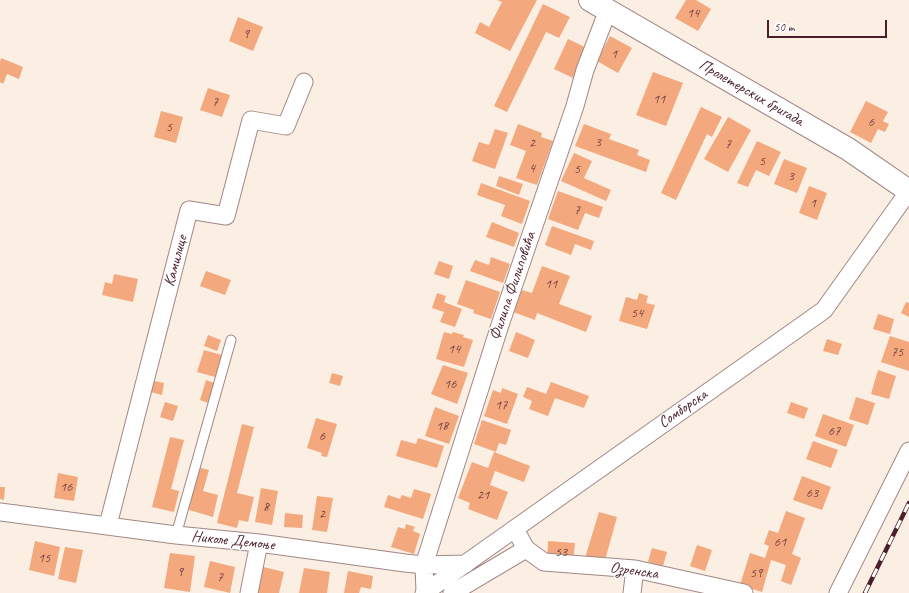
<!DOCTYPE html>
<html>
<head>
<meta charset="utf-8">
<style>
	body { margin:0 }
	#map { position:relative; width:909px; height:593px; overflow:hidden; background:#faefe2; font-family:Caveat,sans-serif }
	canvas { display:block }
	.scale { position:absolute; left:767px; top:20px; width:120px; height:18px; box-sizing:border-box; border:2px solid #4a1f2b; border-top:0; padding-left:5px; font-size:12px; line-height:14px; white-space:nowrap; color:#4a1f2b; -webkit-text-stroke:3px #fff; paint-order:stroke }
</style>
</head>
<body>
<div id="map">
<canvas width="909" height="593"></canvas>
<div class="scale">50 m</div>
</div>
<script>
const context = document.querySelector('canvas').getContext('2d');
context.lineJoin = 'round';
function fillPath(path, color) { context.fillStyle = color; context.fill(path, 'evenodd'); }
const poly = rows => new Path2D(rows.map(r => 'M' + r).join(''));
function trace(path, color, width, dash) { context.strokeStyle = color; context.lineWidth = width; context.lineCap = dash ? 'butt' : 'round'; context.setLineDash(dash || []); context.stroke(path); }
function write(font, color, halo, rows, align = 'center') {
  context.font = font + ' Caveat,sans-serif'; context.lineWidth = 3; context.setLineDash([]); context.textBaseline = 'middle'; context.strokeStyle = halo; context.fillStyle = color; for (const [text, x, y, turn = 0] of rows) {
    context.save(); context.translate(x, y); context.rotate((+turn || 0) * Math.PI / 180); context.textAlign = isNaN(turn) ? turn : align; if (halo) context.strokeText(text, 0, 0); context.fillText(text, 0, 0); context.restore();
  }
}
fillPath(poly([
	[497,0,537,0,510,51,475,33,480,22,489,27,502,2],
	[686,0,696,0,711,9,698,31,675,18],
	[543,4,570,17,559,38,546,32,507,112,494,106],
	[238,17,263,27,253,51,229,41],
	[610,36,632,48,618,73,597,61],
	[568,39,587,48,573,78,554,69],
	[1,58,23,67,19,79,7,74,3,84,0,82,0,62],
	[653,72,683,83,666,126,636,115],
	[208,88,230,95,222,117,200,110],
	[866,101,888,112,883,121,889,124,885,132,878,129,871,143,850,132],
	[701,107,722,117,712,137,707,134,676,200,661,193],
	[161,111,183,117,176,143,154,137],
	[728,117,751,130,728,172,704,159],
	[518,124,542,133,541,137,553,141,537,185,516,178,526,151,510,145],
	[584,124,611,134,609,139,639,150,637,155,650,160,646,172,575,146],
	[495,129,508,133,495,169,472,161,479,142,489,145],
	[757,141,781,152,769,176,756,170,748,187,737,183],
	[574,153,592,161,584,178,611,190,606,201,561,181],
	[784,159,807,168,797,193,774,184],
	[499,176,523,184,519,195,496,186],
	[481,183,530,201,522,224,501,216,505,205,477,195],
	[809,186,827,193,817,220,799,213],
	[558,191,603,207,599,218,585,213,578,230,548,219],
	[492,222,519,233,514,247,486,237],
	[552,226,594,241,591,250,575,244,571,255,545,245],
	[491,257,510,264,503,283,470,271,475,260,489,265],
	[439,261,453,266,449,279,434,274],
	[542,266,570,276,559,304,592,316,586,332,537,313,535,320,513,312,522,290,532,293],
	[206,271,231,280,225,295,200,286],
	[114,274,138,279,133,302,102,295,105,282,112,284],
	[466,280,500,292,491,319,473,313,474,310,457,304],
	[437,293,446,296,444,302,462,309,455,327,440,322,444,312,432,308],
	[639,293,648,296,646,303,655,305,647,329,619,321,626,297,637,300],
	[906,302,909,303,909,317,901,313],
	[878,314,894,319,890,334,873,329],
	[444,332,452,334,453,332,464,335,463,337,473,340,464,367,436,359],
	[516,332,535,340,528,358,509,351],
	[208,335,221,340,217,351,204,346],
	[890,336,909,342,909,371,881,362],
	[827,339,842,344,838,355,823,351],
	[204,350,225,356,219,378,197,372],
	[443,365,468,373,457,404,431,394],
	[878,370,896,376,889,399,871,394],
	[332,373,343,376,340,386,329,383],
	[206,380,217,384,211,404,200,400],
	[154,381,164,383,162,395,151,392],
	[551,382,589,396,584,408,555,398,548,416,529,409,532,401,523,397,527,387,546,394],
	[502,388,518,394,507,424,484,416,493,390,501,393],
	[856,397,875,403,868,425,849,419],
	[165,402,178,406,173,421,160,417],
	[791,402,808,408,804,419,787,413],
	[435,407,459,416,449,444,425,436],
	[823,414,854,425,846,447,815,436],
	[316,418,337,424,327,457,321,456,322,453,307,448],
	[482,420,511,430,506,445,499,443,496,452,474,444],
	[242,424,254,427,237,493,254,497,248,522,239,520,237,528,217,523],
	[170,437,184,440,171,489,179,491,174,512,152,507],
	[418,438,444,446,437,468,396,456,401,440,416,444],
	[813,441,838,450,831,468,806,459],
	[494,452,530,466,524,482,495,471,490,485,508,492,497,520,468,509,470,503,458,498,472,462,488,468],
	[197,467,209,470,203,491,218,495,213,517,186,509],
	[58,473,78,477,74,501,54,498],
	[802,476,831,487,822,510,793,500],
	[0,487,5,487,4,500,0,499],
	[261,488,278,491,272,525,255,522],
	[414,489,431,494,423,519,384,507,388,495,400,499,402,495,411,498],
	[317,496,333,498,327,532,312,530],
	[786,511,805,518,792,554,801,558,791,585,781,581,786,565,771,560,762,592,740,585,750,553,765,558,769,546,764,544,769,530,778,533],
	[599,512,617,517,604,564,585,558],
	[285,513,303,515,302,528,284,527],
	[406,524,415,527,413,531,420,534,414,554,391,547,398,527,405,529],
	[35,541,60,547,54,576,29,570],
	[548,541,575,543,573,563,547,561],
	[697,545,712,550,705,571,690,566],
	[65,547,83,550,76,583,58,579],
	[652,548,667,552,663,566,648,562],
	[170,553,195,556,190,592,164,588],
	[210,561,235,567,230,593,204,587],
	[259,566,284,572,279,593,253,593],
	[304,568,330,572,327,593,299,593],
	[348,571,373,576,371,589,361,587,359,593,344,593]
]), '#f3a87e');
const lane = poly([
	[176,535,231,340]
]);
const street = poly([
	[0,512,176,535,259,543,405,563,424,565,466,564],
	[108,525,189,210,226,216,251,120,286,126,304,82],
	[515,529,526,549,544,562,635,569,744,593],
	[425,592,424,565,500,325,575,106,585,70,608,10],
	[249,593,259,543],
	[424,593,824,310,909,191],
	[452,593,526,549],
	[632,593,635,569],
	[838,593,909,451]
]);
const secondary = poly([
	[590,0,848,149,909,191]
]);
trace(lane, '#a28786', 11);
trace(street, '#a28786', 19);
trace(secondary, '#a28786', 24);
trace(lane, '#fff', 9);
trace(street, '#fff', 17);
trace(secondary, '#fff', 22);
const rail = poly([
	[865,593,909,503]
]);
trace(rail, '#4a1f2b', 4.5);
trace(rail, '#fff', 3, [9]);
write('14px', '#744140', null, [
	["14",693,13],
	["9",246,34],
	["1",614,54],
	["11",659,99],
	["7",215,102],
	["6",871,122],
	["5",169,127],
	["3",598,142],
	["2",532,143],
	["7",728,144],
	["5",762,161],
	["4",532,168],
	["5",577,169],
	["3",791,176],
	["1",813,203],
	["7",577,210],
	["11",551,284],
	["54",637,313],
	["14",454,349],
	["75",897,352],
	["16",450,384],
	["17",501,405],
	["18",442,426],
	["67",834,431],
	["6",322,436],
	["16",66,487],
	["63",812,493],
	["21",483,495],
	["8",266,507],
	["2",322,514],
	["61",780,542],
	["53",561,552],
	["15",44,558],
	["9",180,572],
	["59",756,573],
	["7",220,577]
]);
write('16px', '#4a1f2b', '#fff', [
	["Пролетерских бригада",751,93,30],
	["Камилице",176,261,-75],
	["Филипа Филиповића",513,286,-71],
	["Сомборска",683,409,-35],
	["Николе Демоње",233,541,6],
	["Озренска",634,571,8]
]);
</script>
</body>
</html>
